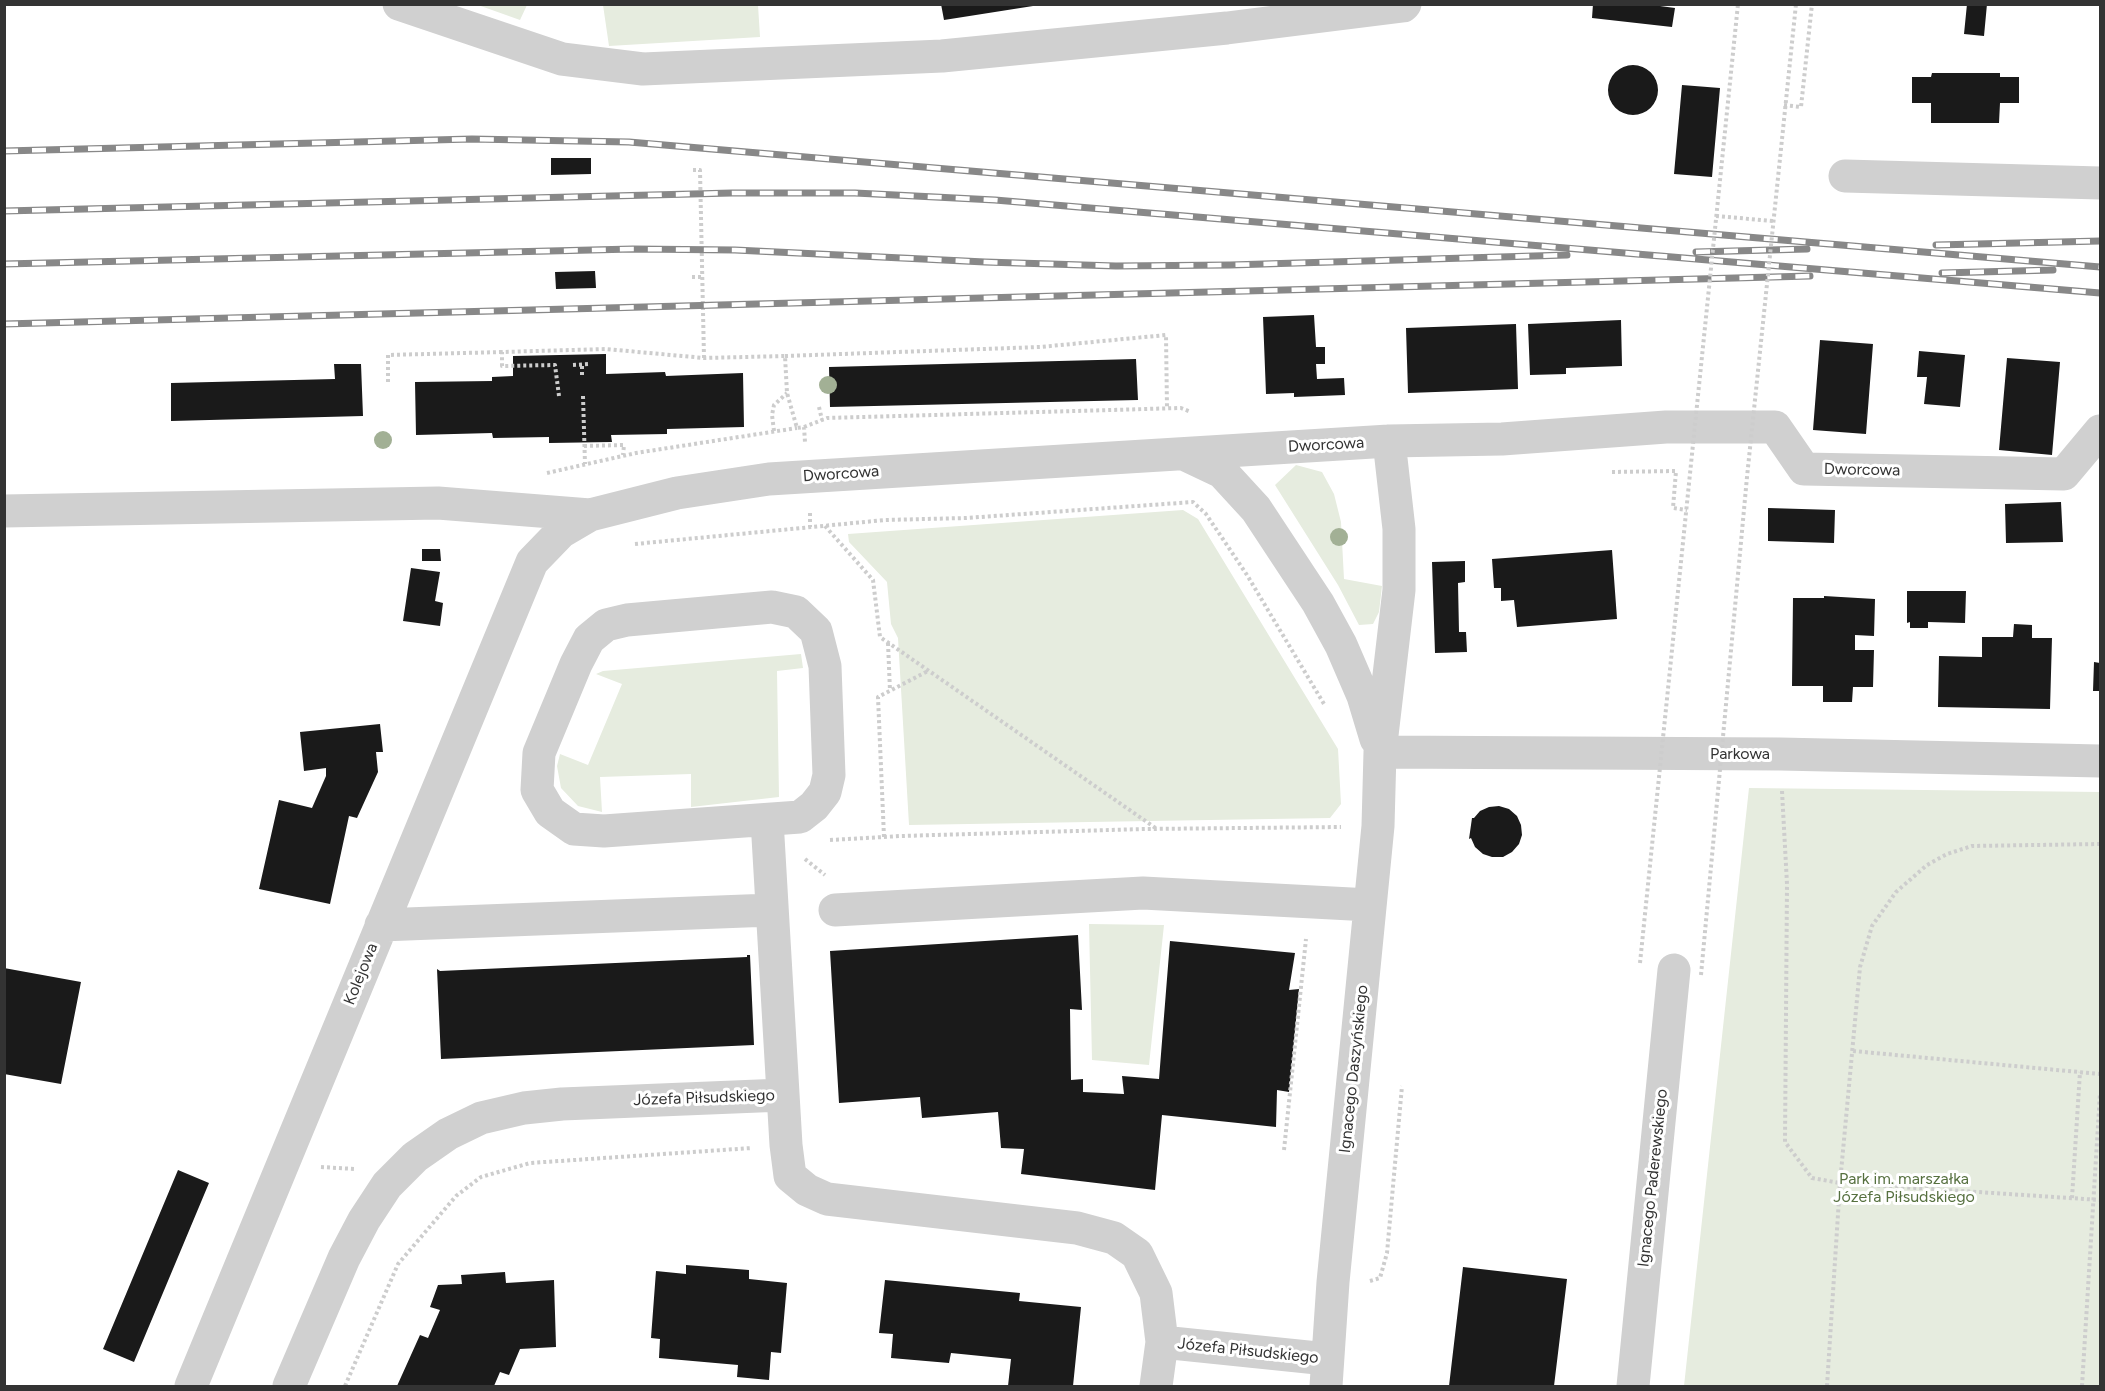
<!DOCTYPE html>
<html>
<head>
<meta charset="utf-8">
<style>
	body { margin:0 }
	#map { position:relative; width:2105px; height:1391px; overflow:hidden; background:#fff; font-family:Figtree,sans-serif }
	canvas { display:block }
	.frame { position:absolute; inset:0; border:6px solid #333; pointer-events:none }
</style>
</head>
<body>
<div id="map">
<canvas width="2105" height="1391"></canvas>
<div class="frame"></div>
</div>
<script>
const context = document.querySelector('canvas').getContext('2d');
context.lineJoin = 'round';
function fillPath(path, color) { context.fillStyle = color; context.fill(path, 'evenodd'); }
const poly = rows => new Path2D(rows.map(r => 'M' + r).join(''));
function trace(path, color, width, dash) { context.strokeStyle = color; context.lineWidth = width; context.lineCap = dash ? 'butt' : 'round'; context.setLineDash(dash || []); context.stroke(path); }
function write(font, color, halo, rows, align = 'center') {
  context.font = font + ' Figtree,sans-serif'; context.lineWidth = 6; context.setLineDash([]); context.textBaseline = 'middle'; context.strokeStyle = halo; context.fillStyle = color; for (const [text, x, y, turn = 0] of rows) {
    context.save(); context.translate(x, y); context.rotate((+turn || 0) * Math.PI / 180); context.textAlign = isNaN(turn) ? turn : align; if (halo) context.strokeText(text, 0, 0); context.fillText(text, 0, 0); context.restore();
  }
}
fillPath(poly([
	[478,5,527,4,527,5,520,20],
	[603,5,758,5,760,37,609,46],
	[1296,465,1322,472,1334,494,1341,522,1344,579,1382,586,1379,612,1373,624,1359,625,1338,585,1275,485],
	[1183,510,1198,519,1338,749,1341,804,1330,818,909,825,898,638,891,624,887,582,849,542,848,534],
	[801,654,803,668,777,671,779,797,691,807,691,774,600,777,602,812,578,806,561,788,557,766,560,754,588,765,622,684,596,674,603,671],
	[1749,788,2100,792,2100,1386,1684,1386],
	[1089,924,1164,925,1149,1065,1092,1060]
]), '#e6ecdf');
fillPath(poly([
	[941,4,1033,4,1033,6,944,20],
	[1593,4,1645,4,1675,8,1672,27,1592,18],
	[1967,4,1987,4,1984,36,1964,34],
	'1608 90a25 25 0 1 1 50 0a25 25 0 1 1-50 0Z',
	[1932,73,2000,73,2000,77,2019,77,2019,103,2000,103,1999,123,1931,123,1931,103,1912,103,1912,77,1931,77],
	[1682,85,1720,88,1712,177,1674,174],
	[551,158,591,158,591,174,551,175],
	[595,271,596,288,556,289,555,272],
	[1314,315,1316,347,1325,347,1325,364,1316,364,1317,379,1344,378,1345,395,1294,397,1294,393,1266,394,1263,317],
	[1621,320,1622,366,1566,368,1566,374,1530,375,1528,324],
	[1516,324,1518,389,1408,393,1406,328],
	[1820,340,1873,344,1866,434,1813,430],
	[1919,351,1965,355,1960,407,1924,404,1927,377,1917,377],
	[606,354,606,374,665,372,666,376,743,373,744,427,667,429,667,434,611,435,612,442,549,443,549,437,493,438,492,433,416,435,415,382,492,381,492,377,513,376,513,356],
	[2007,358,2060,362,2052,455,1999,450],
	[1136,359,1138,400,830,407,829,367],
	[334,364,361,364,363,416,171,421,171,383,335,379],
	[2061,502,2063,542,2006,543,2005,504],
	[1768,508,1835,510,1834,543,1768,541],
	[422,549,440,549,441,561,422,561],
	[1612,550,1617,619,1517,627,1514,600,1501,601,1501,588,1494,588,1492,559],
	[1465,561,1465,582,1458,583,1459,632,1466,632,1467,652,1435,653,1432,562],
	[411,568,440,572,435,601,443,603,440,626,403,621],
	[1907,591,1966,591,1965,623,1928,622,1928,628,1910,628,1910,622,1907,623],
	[1824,596,1875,599,1874,636,1855,635,1855,650,1874,650,1873,687,1853,687,1852,702,1823,702,1823,686,1792,686,1793,598,1824,598],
	[2014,624,2032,625,2032,638,2052,638,2050,709,1938,707,1939,656,1982,657,1982,637,2013,637],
	[2094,662,2100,663,2100,691,2093,691],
	[380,724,383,752,376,752,378,772,357,818,349,816,330,904,259,889,279,800,312,808,326,776,326,768,304,771,300,732],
	[1499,806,1509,809,1517,816,1521,825,1522,835,1519,844,1512,852,1503,857,1492,857,1483,854,1475,847,1471,838,1469,839,1472,818,1474,818,1480,811,1489,807],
	[1078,935,1082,1010,1070,1009,1071,1080,1083,1079,1083,1092,1124,1094,1122,1076,1159,1079,1170,941,1295,953,1289,990,1299,989,1289,1092,1277,1090,1276,1127,1162,1115,1155,1190,1021,1174,1024,1149,1001,1148,998,1112,922,1118,920,1097,839,1103,830,951],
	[747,955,750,955,754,1045,441,1059,437,969,440,971,747,957],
	[4,968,81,982,61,1084,4,1074],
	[178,1170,209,1183,134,1362,103,1349],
	[686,1265,749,1270,749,1279,787,1283,781,1353,771,1352,769,1380,737,1377,738,1365,659,1358,660,1339,651,1338,656,1271,686,1274],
	[1463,1267,1567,1279,1554,1386,1449,1386],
	[505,1272,506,1283,554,1280,556,1347,520,1349,509,1375,500,1372,494,1386,397,1386,420,1335,428,1338,440,1310,430,1307,438,1285,462,1284,461,1275],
	[885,1280,1020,1293,1019,1301,1081,1307,1073,1386,1008,1386,1011,1359,951,1353,949,1363,891,1358,893,1334,879,1333]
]), '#1a1a1a');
trace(poly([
	[1784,105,1801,107,1812,4],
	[693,170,700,170,704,358],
	[1716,216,1773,221],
	[692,277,701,277],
	[785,356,1040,347,1166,335,1167,408],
	[573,365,590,364],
	[582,375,582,364],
	[388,382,388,355,502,352],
	[559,396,555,365,502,366,502,352,606,349,704,358,785,356,787,393,797,428,804,427,805,442],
	[583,396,585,464],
	[819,407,822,420],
	[804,427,827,418,1181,408,1191,412],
	[774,431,772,415,774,405,787,393],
	[584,446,624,445,623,455],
	[1612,472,1676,471,1673,508,1687,510],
	[547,473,636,453,797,428],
	[810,513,810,527],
	[825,526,873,580,880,637,1157,829],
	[635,544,885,520,966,518,1193,502,1206,514,1247,575,1324,704],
	[888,643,890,691],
	[1782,791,1787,884,1785,1142,1812,1178,1840,1183,2100,1200],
	[884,837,878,697,928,671],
	[830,840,901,836,1145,829,1341,827],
	[805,859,825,875],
	[1853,1051,2100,1074],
	[1284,1150,1306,939],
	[321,1167,355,1169],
	[2072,1198,2080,1072],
	[1370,1281,1380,1278,1387,1253,1402,1086],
	[345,1386,398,1264,456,1196,481,1177,530,1163,752,1148],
	[1827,1386,1840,1183,1860,967,1872,926,1896,892,1927,865,1947,854,1972,846,2100,844],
	[2082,1386,2100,1093]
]), '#cdcdcd', 4, [3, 3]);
trace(poly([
	[399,4,562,59,643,69,942,56,1227,28,1403,6,1405,4],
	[1845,176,2100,183],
	[1184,454,1222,472,1256,509,1318,603,1341,645,1363,696,1376,739],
	[4,511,438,503,590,515],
	[772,607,796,612,816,631,825,666,829,775,825,792,814,806,800,817,604,831,574,829,550,812,537,790,539,753,576,664,589,639,606,625,627,620,772,607],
	[1380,752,1780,754,2100,761],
	[767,820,786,1145,790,1176,807,1190,827,1199,1077,1228,1114,1238,1137,1254,1156,1293,1162,1342,1327,1359],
	[835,910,1143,893,1370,905],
	[381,925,771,910],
	[191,1386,532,562,561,532,590,515,677,493,769,479,1389,441,1502,439,1666,427,1775,427,1804,469,2064,474,2100,431],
	[289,1386,344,1258,364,1220,387,1185,415,1157,448,1134,481,1118,524,1108,562,1104,783,1095],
	[1156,1386,1162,1342],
	[1326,1386,1333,1282,1378,826,1380,752,1399,590,1399,529,1389,441],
	[1633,1386,1674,970]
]), '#d0d0d0', 33);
const rail = poly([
	[4,151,472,139,629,142,2100,267],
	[4,211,732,193,855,193,995,200,2100,293],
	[1936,245,2100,241],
	[1696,252,1807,249],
	[4,264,633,249,735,250,985,262,1116,266,1230,265,1567,255],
	[1942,273,2053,270],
	[4,324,1810,276]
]);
trace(rail, '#888', 7);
trace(rail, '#fff', 4.5, [14]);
trace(poly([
	[1640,963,1738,4],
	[1701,975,1747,477,1796,4]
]), '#cdcdcd', 4, [3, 3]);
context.fillStyle = '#a2b095';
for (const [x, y] of [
	[828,385],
	[383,440],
	[1339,537]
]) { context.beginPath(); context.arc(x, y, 9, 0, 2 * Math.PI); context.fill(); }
write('16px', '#333', '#fff', [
	["Dworcowa",1326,445,-3],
	["Dworcowa",1862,470,1],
	["Dworcowa",841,474,-4],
	["Parkowa",1740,754],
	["Kolejowa",361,974,-68],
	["Ignacego Daszyńskiego",1354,1069,-84],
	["Józefa Piłsudskiego",704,1098,-2],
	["Ignacego Paderewskiego",1653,1178,-84],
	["Józefa Piłsudskiego",1248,1351,6]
]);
write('16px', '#56703f', '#fff', [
	["Park im. marszałka",1904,1179],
	["Józefa Piłsudskiego",1904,1197]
]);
</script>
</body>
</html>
